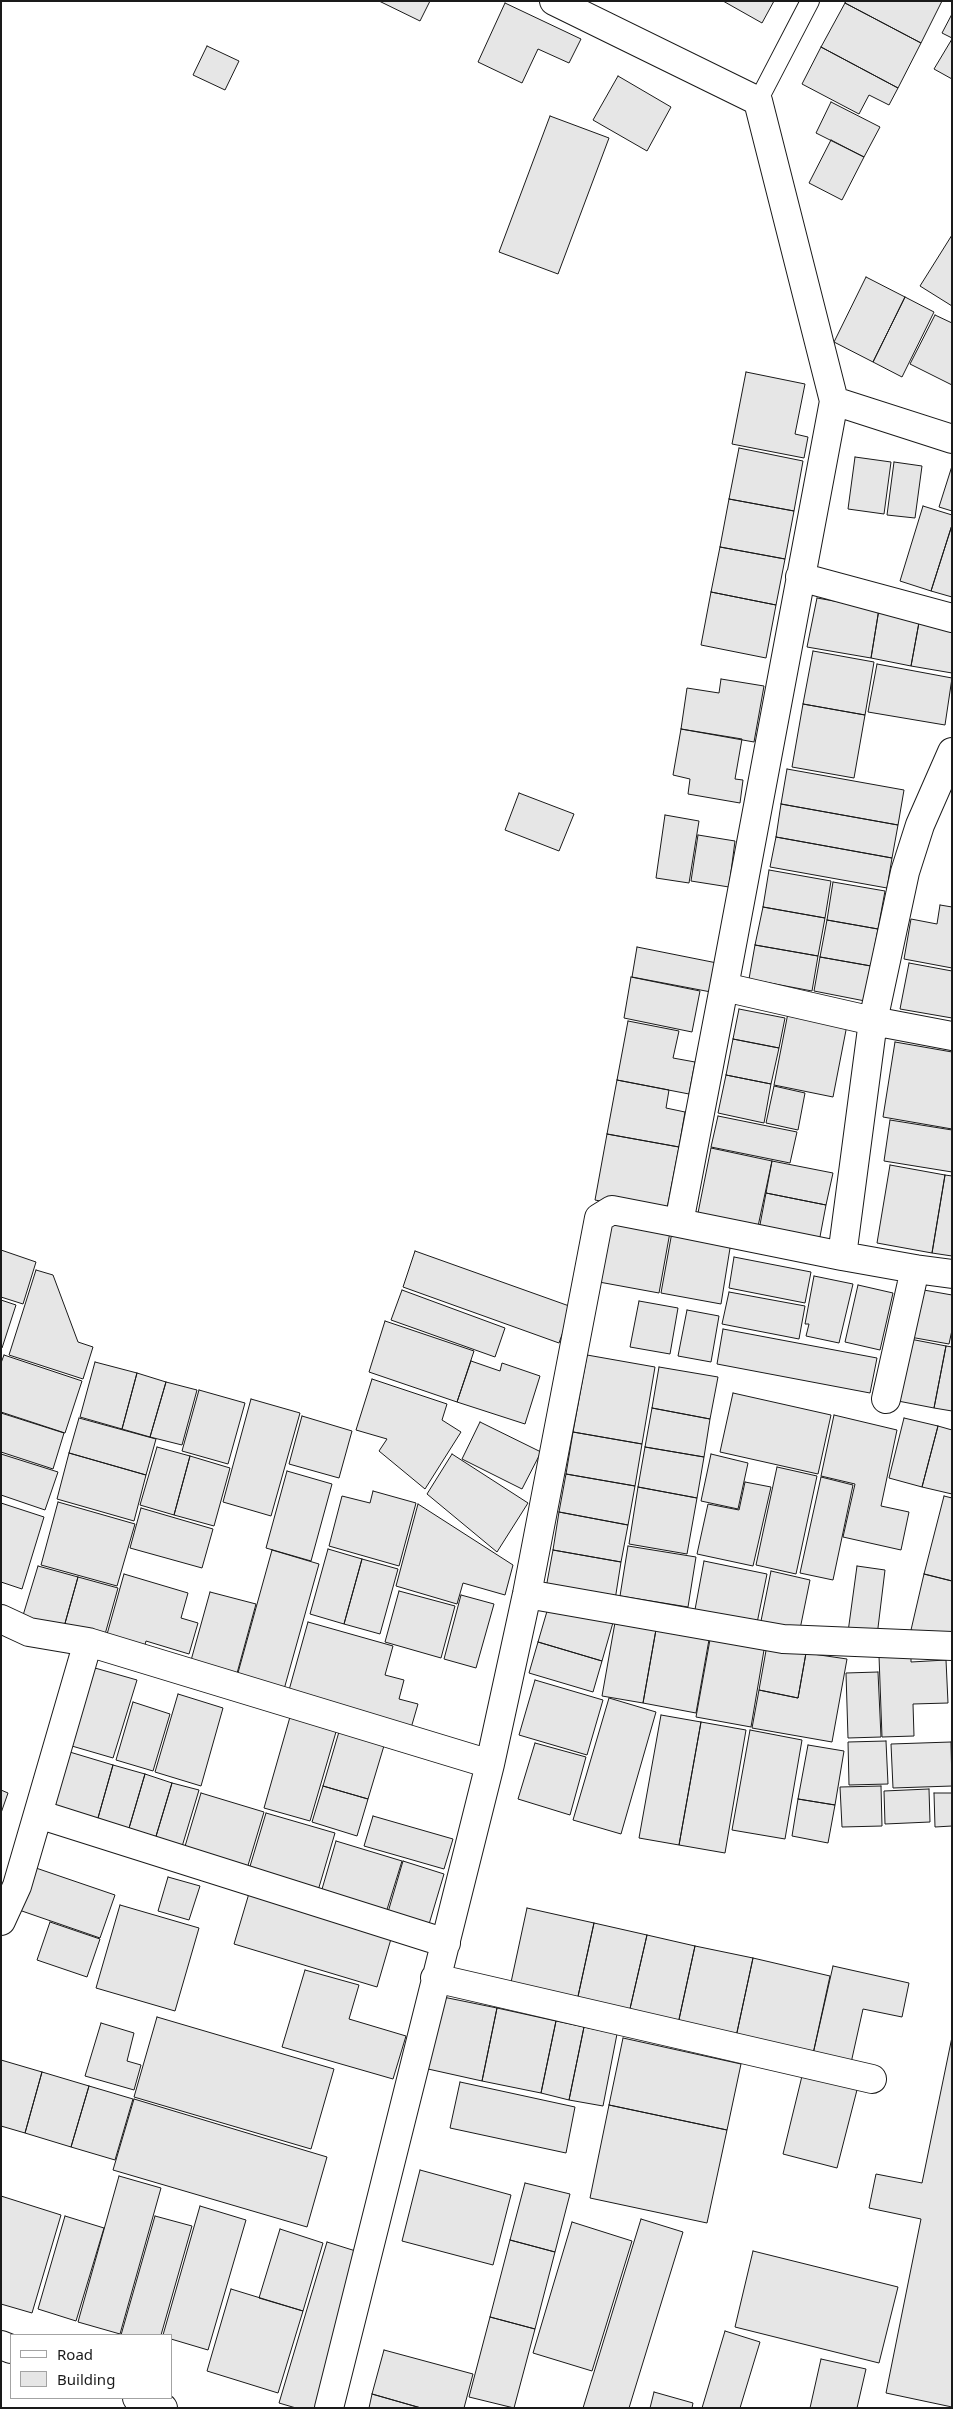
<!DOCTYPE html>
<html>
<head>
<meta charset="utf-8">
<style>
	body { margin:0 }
	#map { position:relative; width:953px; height:2409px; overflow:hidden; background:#fff; font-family:"Noto Sans",sans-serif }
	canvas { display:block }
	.frame { position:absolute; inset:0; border:2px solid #1a1a1a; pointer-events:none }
	.legend { position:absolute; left:10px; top:2334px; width:162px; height:65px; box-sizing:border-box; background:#fff; border:1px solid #a3a3a3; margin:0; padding:6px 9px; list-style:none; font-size:15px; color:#1a1a1a }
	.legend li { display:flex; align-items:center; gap:10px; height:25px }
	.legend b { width:25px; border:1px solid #a3a3a3 }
</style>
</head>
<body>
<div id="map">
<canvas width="953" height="2409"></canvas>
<div class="frame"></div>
<ul class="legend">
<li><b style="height:6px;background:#fff"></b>Road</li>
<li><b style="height:14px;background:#e6e6e6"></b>Building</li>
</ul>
</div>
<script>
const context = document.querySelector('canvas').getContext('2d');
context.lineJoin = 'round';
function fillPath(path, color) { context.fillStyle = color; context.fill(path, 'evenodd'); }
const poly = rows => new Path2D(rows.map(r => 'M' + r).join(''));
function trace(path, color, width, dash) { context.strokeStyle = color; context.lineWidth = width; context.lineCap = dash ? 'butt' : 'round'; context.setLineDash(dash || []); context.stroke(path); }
const building = poly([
	[379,1,430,1,420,21,379,1],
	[723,1,774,1,762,23,723,1],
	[846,1,942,1,921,43,845,3,846,1],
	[505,3,581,39,569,63,538,49,522,83,478,62,505,3],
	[845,3,921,43,898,88,821,47,845,3],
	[952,14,952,38,942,33,952,14],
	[952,39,952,79,934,69,952,39],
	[207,46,239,61,225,90,193,75,207,46],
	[821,47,898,88,889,105,869,95,859,114,802,84,821,47],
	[618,76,671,107,647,151,593,120,618,76],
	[831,102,880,127,864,157,816,133,831,102],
	[550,116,609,138,558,274,499,252,550,116],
	[831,140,864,157,842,200,809,183,831,140],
	[952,235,952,306,920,286,952,235],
	[866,277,905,297,873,362,834,342,866,277],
	[905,297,934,312,902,377,873,362,905,297],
	[935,315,952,323,952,385,910,364,935,315],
	[746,372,805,384,795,434,808,437,804,458,732,444,746,372],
	[739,448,803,461,794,511,729,499,739,448],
	[855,457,891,462,884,514,848,509,855,457],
	[894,462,922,466,915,518,887,515,894,462],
	[952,466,952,511,939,507,952,466],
	[729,499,794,511,785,559,720,547,729,499],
	[923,506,952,515,952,525,931,591,900,581,923,506],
	[952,525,952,597,931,591,952,525],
	[720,547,785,559,776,605,711,592,720,547],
	[711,592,776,605,766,658,701,645,711,592],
	[817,598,879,609,871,658,807,647,817,598],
	[879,609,920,617,911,666,871,658,879,609],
	[920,617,952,622,952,673,911,666,920,617],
	[813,651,874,662,865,715,803,704,813,651],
	[877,664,952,678,945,725,868,712,877,664],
	[721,679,764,686,754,742,681,729,687,688,719,693,721,679],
	[803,704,865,715,854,778,792,767,803,704],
	[681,729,742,739,735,779,743,780,740,803,688,794,690,779,673,775,681,729],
	[787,769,904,790,898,825,781,804,787,769],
	[519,793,574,814,559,851,505,830,519,793],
	[781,804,898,825,892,858,776,837,781,804],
	[665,815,699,821,689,883,656,878,665,815],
	[698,835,735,841,729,887,691,881,698,835],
	[776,837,892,858,887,888,770,867,776,837],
	[769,870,831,881,825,918,763,907,769,870],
	[833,882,885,891,878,929,827,920,833,882],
	[940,905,952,907,952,968,904,959,911,919,937,924,940,905],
	[763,907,825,918,818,956,755,945,763,907],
	[827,920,878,929,871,966,820,957,827,920],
	[755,945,818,956,812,991,749,979,755,945],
	[637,947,717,963,711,992,632,977,637,947],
	[820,957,871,966,865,1001,814,991,820,957],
	[909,963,952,971,952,1018,900,1009,909,963],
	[631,977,700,991,692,1032,624,1018,631,977],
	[739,1009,785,1018,779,1048,733,1039,739,1009],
	[788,1013,847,1025,833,1097,774,1085,788,1013],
	[628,1021,679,1031,673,1058,695,1062,689,1094,617,1080,628,1021],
	[733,1039,779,1048,771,1084,726,1075,733,1039],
	[895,1042,952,1052,952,1129,883,1117,895,1042],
	[726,1075,771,1084,764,1123,718,1113,726,1075],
	[617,1080,669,1090,666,1108,685,1112,679,1147,607,1134,617,1080],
	[774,1086,805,1093,798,1130,766,1123,774,1086],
	[718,1116,797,1132,790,1163,711,1147,718,1116],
	[890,1120,952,1130,952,1172,884,1161,890,1120],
	[607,1134,679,1147,666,1214,595,1200,607,1134],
	[711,1148,772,1161,757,1231,697,1218,711,1148],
	[772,1161,833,1173,826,1205,766,1193,772,1161],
	[890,1165,945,1175,932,1253,877,1243,890,1165],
	[945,1175,952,1176,952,1256,932,1253,945,1175],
	[766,1193,826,1205,819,1242,759,1230,766,1193],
	[610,1221,670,1232,659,1293,599,1282,610,1221],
	[672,1232,731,1242,721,1304,661,1293,672,1232],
	[1,1250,36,1262,23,1304,1,1297,1,1250],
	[415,1251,572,1307,559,1343,403,1287,415,1251],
	[734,1257,811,1272,805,1303,729,1288,734,1257],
	[36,1270,53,1275,78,1342,93,1347,83,1379,9,1355,36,1270],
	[814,1276,853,1284,839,1343,806,1336,809,1324,805,1324,814,1276],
	[858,1285,893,1293,880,1350,845,1342,858,1285],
	[918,1289,952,1295,952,1330,949,1344,910,1337,918,1289],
	[402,1290,505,1328,495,1357,391,1320,402,1290],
	[729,1292,805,1306,799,1339,722,1324,729,1292],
	[1,1300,16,1305,2,1348,1,1347,1,1300],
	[639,1301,678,1308,670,1354,630,1347,639,1301],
	[687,1310,719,1316,711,1362,678,1356,687,1310],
	[385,1321,474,1351,457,1402,369,1372,385,1321],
	[723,1329,877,1358,870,1393,717,1364,723,1329],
	[910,1339,946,1346,934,1408,898,1401,910,1339],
	[946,1346,952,1347,952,1411,934,1408,946,1346],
	[4,1355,82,1381,65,1433,1,1412,1,1363,4,1355],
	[587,1355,655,1367,642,1444,573,1432,587,1355],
	[471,1361,500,1371,502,1363,540,1376,525,1424,457,1402,471,1361],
	[95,1362,137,1373,122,1429,80,1417,95,1362],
	[659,1367,718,1377,710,1419,652,1408,659,1367],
	[137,1373,166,1382,150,1437,122,1429,137,1373],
	[372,1379,447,1404,442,1420,461,1432,425,1489,379,1451,387,1439,356,1430,372,1379],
	[166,1382,197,1390,182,1445,150,1437,166,1382],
	[199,1390,245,1403,228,1464,182,1451,199,1390],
	[733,1393,831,1415,818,1474,720,1452,733,1393],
	[251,1399,300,1413,271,1516,223,1502,251,1399],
	[652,1408,710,1419,704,1457,645,1447,652,1408],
	[1,1413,64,1433,53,1469,1,1452,1,1413],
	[834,1415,897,1430,881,1506,909,1512,901,1550,843,1537,855,1484,821,1476,834,1415],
	[302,1416,352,1431,339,1478,289,1464,302,1416],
	[79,1418,156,1439,146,1475,69,1453,79,1418],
	[904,1418,938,1426,922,1487,889,1478,904,1418],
	[480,1422,541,1452,522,1489,462,1459,480,1422],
	[938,1426,952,1430,952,1494,922,1487,938,1426],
	[573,1432,642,1444,635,1486,566,1474,573,1432],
	[157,1447,190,1456,174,1515,140,1505,157,1447],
	[645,1447,704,1457,697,1498,638,1487,645,1447],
	[69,1453,146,1475,134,1521,57,1499,69,1453],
	[1,1454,58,1472,45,1510,1,1495,1,1454],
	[452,1454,528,1503,497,1552,427,1494,452,1454],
	[711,1454,748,1463,738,1509,701,1501,711,1454],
	[190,1456,230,1468,214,1526,174,1515,190,1456],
	[777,1467,817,1476,796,1574,756,1565,777,1467],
	[287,1471,332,1484,311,1561,266,1548,287,1471],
	[566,1474,635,1486,628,1525,559,1512,566,1474],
	[821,1477,853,1485,833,1580,800,1573,821,1477],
	[745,1482,771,1487,753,1566,697,1554,708,1504,739,1510,745,1482],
	[638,1487,697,1498,687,1554,629,1544,638,1487],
	[373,1491,416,1503,399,1566,329,1546,342,1496,370,1503,373,1491],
	[944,1496,952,1498,952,1581,924,1574,944,1496],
	[58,1502,135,1524,117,1586,41,1565,58,1502],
	[1,1503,44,1517,22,1589,1,1582,1,1503],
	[418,1504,513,1565,505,1595,463,1583,457,1604,396,1586,418,1504],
	[141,1508,213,1529,202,1568,130,1548,141,1508],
	[559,1512,628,1525,621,1562,553,1550,559,1512],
	[628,1546,696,1557,688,1607,620,1596,628,1546],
	[328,1549,362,1559,344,1624,310,1614,328,1549],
	[272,1550,319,1564,283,1693,236,1680,272,1550],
	[553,1550,621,1562,615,1600,546,1588,553,1550],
	[362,1559,398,1569,380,1634,344,1624,362,1559],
	[704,1561,767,1574,756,1628,694,1615,704,1561],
	[38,1566,78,1577,62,1634,21,1622,38,1566],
	[857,1566,885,1570,877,1636,848,1632,857,1566],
	[771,1571,810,1580,798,1639,759,1631,771,1571],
	[124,1574,188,1593,181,1618,198,1623,189,1654,146,1641,142,1656,104,1645,124,1574],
	[924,1574,952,1581,952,1640,911,1630,924,1574],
	[78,1577,118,1588,102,1645,62,1634,78,1577],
	[399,1591,455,1606,441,1658,385,1642,399,1591],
	[210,1592,256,1604,236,1677,190,1664,210,1592],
	[461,1595,494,1604,476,1668,444,1659,461,1595],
	[550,1601,614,1619,602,1661,538,1642,550,1601],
	[616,1617,657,1624,643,1703,602,1696,616,1617],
	[308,1622,393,1646,385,1675,404,1680,399,1699,418,1704,409,1735,286,1701,308,1622],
	[657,1624,710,1634,696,1713,643,1703,657,1624],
	[711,1634,765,1644,751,1727,696,1717,711,1634],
	[538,1642,602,1661,593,1692,529,1673,538,1642],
	[767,1645,806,1653,798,1698,759,1690,767,1645],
	[806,1653,847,1659,832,1742,752,1728,759,1690,798,1698,806,1653],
	[911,1655,911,1662,946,1660,948,1703,913,1704,914,1736,882,1737,879,1656,911,1655],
	[88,1666,137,1680,113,1758,65,1744,88,1666],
	[878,1672,881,1737,848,1738,846,1673,878,1672],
	[535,1680,603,1700,587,1755,519,1735,535,1680],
	[178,1694,223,1708,201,1786,155,1772,178,1694],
	[609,1698,656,1712,621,1834,573,1820,609,1698],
	[133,1702,170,1714,153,1771,116,1760,133,1702],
	[292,1710,338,1725,310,1821,264,1808,292,1710],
	[661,1715,701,1722,679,1845,639,1838,661,1715],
	[701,1722,746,1730,725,1853,679,1845,701,1722],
	[341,1725,386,1739,368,1799,323,1786,341,1725],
	[750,1730,802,1740,785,1839,732,1830,750,1730],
	[886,1741,888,1784,849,1785,848,1742,886,1741],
	[951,1742,952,1786,893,1788,891,1744,951,1742],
	[535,1743,586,1757,570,1815,518,1799,535,1743],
	[808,1745,844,1751,835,1805,798,1799,808,1745],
	[63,1750,113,1765,96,1825,46,1810,63,1750],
	[113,1765,145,1774,127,1835,96,1825,113,1765],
	[145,1774,172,1783,154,1843,127,1835,145,1774],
	[172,1783,199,1790,181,1850,154,1843,172,1783],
	[323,1786,368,1799,357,1836,312,1822,323,1786],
	[881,1786,882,1826,842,1827,840,1787,881,1786],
	[929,1789,930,1822,885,1824,884,1791,929,1789],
	[1,1790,8,1793,1,1813,1,1790],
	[201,1793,264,1812,246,1872,183,1853,201,1793],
	[934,1793,952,1793,952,1826,935,1827,934,1793],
	[798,1799,835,1805,828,1843,792,1836,798,1799],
	[266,1813,335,1833,317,1894,248,1873,266,1813],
	[373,1816,453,1839,444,1869,364,1846,373,1816],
	[336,1841,402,1861,385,1916,320,1896,336,1841],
	[403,1861,444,1874,427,1931,386,1919,403,1861],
	[33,1867,115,1895,100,1938,19,1910,33,1867],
	[168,1877,200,1886,189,1920,158,1911,168,1877],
	[250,1890,393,1932,377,1987,234,1944,250,1890],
	[120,1905,199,1928,175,2011,96,1988,120,1905],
	[527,1908,594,1923,577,2001,510,1987,527,1908],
	[50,1922,100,1939,87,1977,37,1960,50,1922],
	[594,1923,647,1935,629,2013,577,2001,594,1923],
	[647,1935,695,1946,678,2024,629,2013,647,1935],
	[695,1946,753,1958,736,2037,678,2024,695,1946],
	[753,1958,830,1976,813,2054,736,2037,753,1958],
	[833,1966,909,1983,902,2017,863,2009,851,2063,813,2054,833,1966],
	[305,1970,359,1985,349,2019,406,2036,393,2079,282,2047,305,1970],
	[443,1997,497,2008,482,2081,428,2069,443,1997],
	[497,2008,556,2021,541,2093,482,2081,497,2008],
	[157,2017,334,2069,311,2149,134,2097,157,2017],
	[556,2021,584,2027,569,2100,541,2093,556,2021],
	[101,2023,134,2033,127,2061,141,2065,134,2090,85,2076,101,2023],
	[584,2027,617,2034,603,2106,569,2100,584,2027],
	[952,2037,952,2407,886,2393,921,2219,869,2208,876,2174,922,2183,952,2037],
	[623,2038,741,2064,727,2130,609,2105,623,2038],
	[1,2060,42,2072,25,2133,1,2126,1,2060],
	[42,2072,89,2086,71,2147,25,2133,42,2072],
	[803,2072,858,2086,837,2168,783,2154,803,2072],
	[460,2082,575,2107,566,2153,450,2128,460,2082],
	[89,2086,133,2099,115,2160,71,2147,89,2086],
	[134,2099,327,2157,307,2227,113,2170,134,2099],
	[609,2105,727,2130,707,2223,590,2198,609,2105],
	[420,2170,511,2195,493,2265,402,2241,420,2170],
	[119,2176,161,2188,120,2334,78,2322,119,2176],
	[525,2183,570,2194,555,2252,510,2240,525,2183],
	[1,2196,61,2215,32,2313,1,2304,1,2196],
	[200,2206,246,2220,208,2350,171,2339,171,2335,163,2335,200,2206],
	[65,2216,104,2228,76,2321,38,2309,65,2216],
	[155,2216,192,2226,161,2335,121,2335,155,2216],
	[641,2219,683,2232,629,2408,583,2408,641,2219],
	[572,2222,632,2241,592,2371,533,2353,572,2222],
	[280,2229,323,2243,303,2311,259,2298,280,2229],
	[510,2240,555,2252,535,2329,490,2317,510,2240],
	[327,2242,362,2253,316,2408,296,2408,279,2403,327,2242],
	[753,2251,898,2287,879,2363,735,2327,753,2251],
	[231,2289,303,2311,278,2393,207,2371,231,2289],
	[490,2317,535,2329,514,2408,469,2397,490,2317],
	[725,2331,760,2342,740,2408,702,2408,725,2331],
	[384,2350,473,2374,464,2408,421,2408,372,2394,384,2350],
	[821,2359,866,2369,857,2408,810,2408,821,2359],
	[654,2392,693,2403,692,2408,650,2408,654,2392],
	[372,2394,421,2408,369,2408,372,2394]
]);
fillPath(building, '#e6e6e6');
trace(building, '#1a1a1a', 1);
const lane = poly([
	[758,101,810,1]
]);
const street = poly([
	[554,1,758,101,834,401,724,987,873,1021,952,1036],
	[834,401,952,439],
	[800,577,952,618],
	[952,752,920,825,905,872,873,1021,842,1256,915,1269,952,1274],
	[679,1223,842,1256],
	[886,1399,915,1269],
	[527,1594,783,1639,952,1646],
	[1,1619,29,1632,88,1642,490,1764],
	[88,1642,38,1814,446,1943],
	[1,1921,17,1886,38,1814],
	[435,1978,872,2079],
	[329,2408,490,1764,527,1594,599,1218,612,1210,679,1223,724,987]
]);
const secondary = poly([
	[1,2345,11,2349],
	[137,2398,163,2408]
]);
trace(lane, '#1a1a1a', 20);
trace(street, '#1a1a1a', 30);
trace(secondary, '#1a1a1a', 30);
trace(lane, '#fff', 18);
trace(street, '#fff', 28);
trace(secondary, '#fff', 28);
</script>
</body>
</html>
